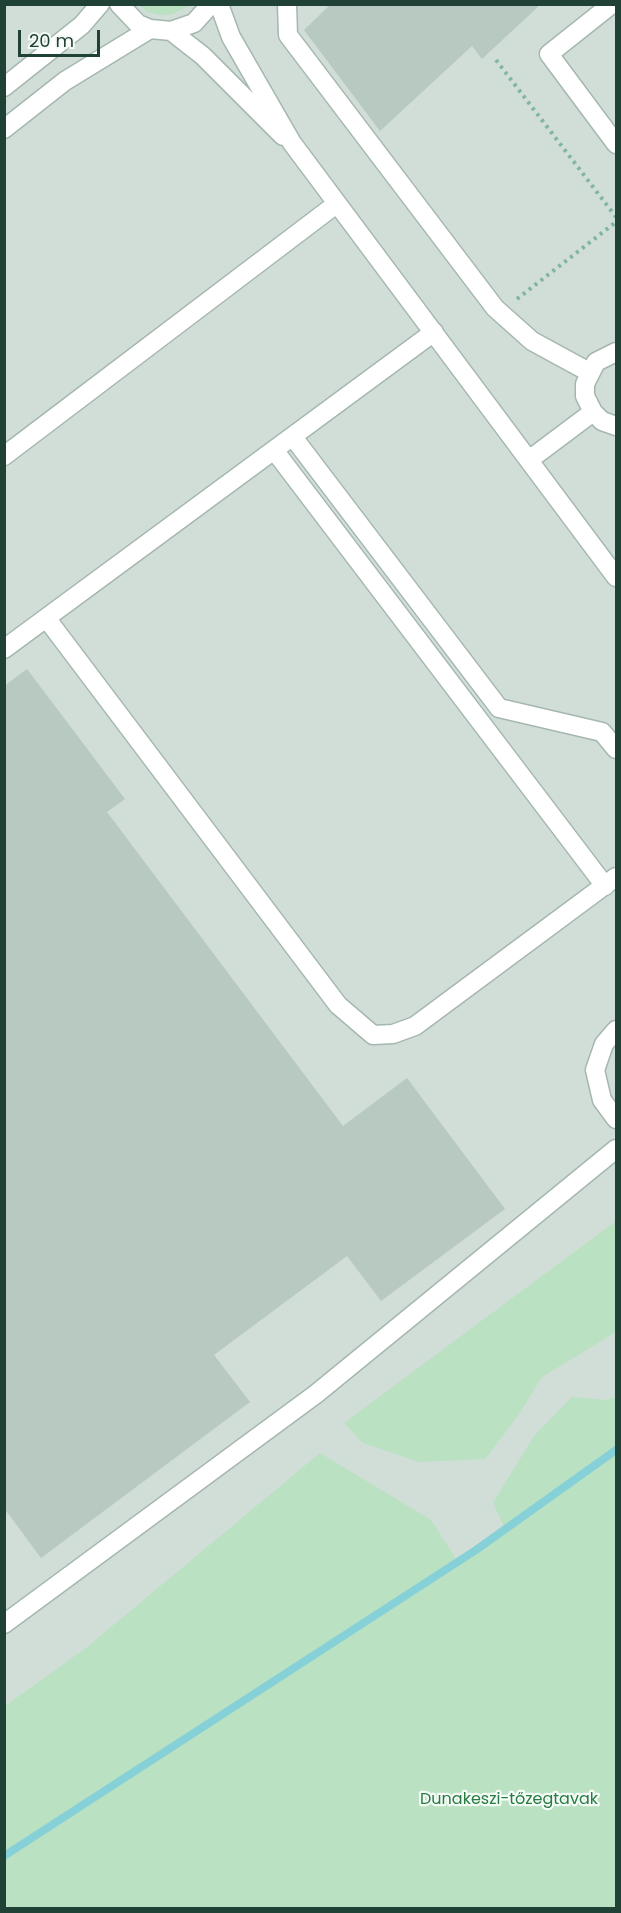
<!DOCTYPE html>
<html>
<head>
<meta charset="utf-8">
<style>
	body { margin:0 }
	#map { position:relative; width:621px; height:1913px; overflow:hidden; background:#e3eee8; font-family:Poppins,sans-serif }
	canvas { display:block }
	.frame { position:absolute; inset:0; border:6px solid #204136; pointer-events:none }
	.scale { position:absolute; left:18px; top:30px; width:82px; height:27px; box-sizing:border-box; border:3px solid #204136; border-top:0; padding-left:8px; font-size:18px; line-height:21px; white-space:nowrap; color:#204136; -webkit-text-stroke:4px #f4faf6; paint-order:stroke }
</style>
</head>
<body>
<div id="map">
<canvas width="621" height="1913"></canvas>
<div class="frame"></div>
<div class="scale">20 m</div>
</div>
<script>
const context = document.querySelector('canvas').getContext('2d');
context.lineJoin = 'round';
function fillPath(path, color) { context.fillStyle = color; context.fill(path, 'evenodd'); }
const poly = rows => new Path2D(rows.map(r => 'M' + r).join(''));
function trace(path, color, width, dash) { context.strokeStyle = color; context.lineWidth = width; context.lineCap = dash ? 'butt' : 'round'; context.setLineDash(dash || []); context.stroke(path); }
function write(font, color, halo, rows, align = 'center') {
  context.font = font + ' Poppins,sans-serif'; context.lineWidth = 4.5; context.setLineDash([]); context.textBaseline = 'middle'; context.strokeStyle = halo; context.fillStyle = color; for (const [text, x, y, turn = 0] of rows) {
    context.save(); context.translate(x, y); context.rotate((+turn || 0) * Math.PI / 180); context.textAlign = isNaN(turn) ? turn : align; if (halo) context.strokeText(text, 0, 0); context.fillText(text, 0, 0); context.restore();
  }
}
fillPath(poly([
	[5,5,616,5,616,1459,5,1856]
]), '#d1ded7');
fillPath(poly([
	[139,5,191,5,173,14,161,15,148,12],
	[616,1221,616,1332,542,1377,517,1417,485,1459,419,1462,363,1443,344,1423],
	[572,1397,607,1400,616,1397,616,1908,5,1908,5,1706,86,1648,320,1453,431,1520,458,1562,506,1531,493,1503,534,1436]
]), '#bae1c2');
trace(poly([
	[4,1856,476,1550,616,1450]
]), '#86d0d8', 8);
fillPath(poly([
	[331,4,541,4,482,59,472,46,380,131,304,30],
	[27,669,125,799,107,812,343,1126,407,1078,505,1209,381,1301,347,1256,214,1355,250,1402,41,1558,4,1508,4,686]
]), '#b8c9c1');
const minor = poly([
	[119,4,138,24,150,29,171,31,194,23,211,4],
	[219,4,231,37,292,143,616,577],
	[287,4,288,35,495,308,532,341,589,372],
	[612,4,549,54,616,144],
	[171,31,203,56,283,136],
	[4,87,82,25,100,4],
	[4,129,65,81,150,29],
	[616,352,596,362,585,384,585,396,593,412,602,421,616,426],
	[293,437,499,708,602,732,616,749],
	[274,450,605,886],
	[4,456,335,205],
	[529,460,593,412],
	[47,619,338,1005,373,1035,393,1034,415,1026,616,877],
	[4,649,434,332],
	[616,1030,604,1044,595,1070,602,1100,616,1119],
	[4,1624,316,1394,616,1149]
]);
trace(minor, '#a5b7af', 21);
trace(poly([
	[496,60,616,217],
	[517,299,616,222]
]), '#80b5a1', 4, [3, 4.5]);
trace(minor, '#fff', 18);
write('16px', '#277c42', '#f4faf6', [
	["Dunakeszi-tőzegtavak",509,1800]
]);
</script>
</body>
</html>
